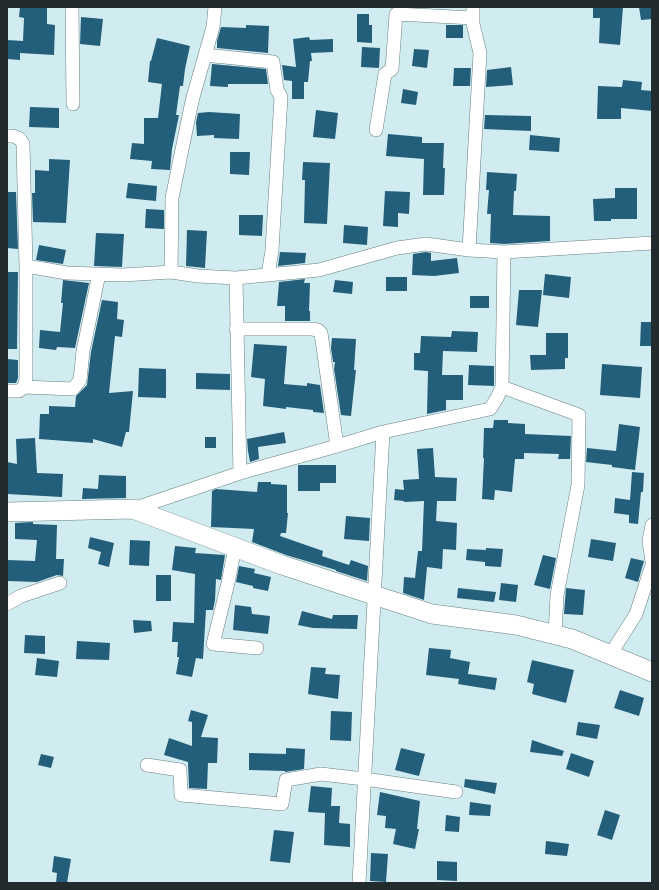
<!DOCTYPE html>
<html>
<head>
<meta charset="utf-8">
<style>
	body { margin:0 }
	#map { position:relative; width:659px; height:890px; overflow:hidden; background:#d1ecf0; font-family:"Public Sans",sans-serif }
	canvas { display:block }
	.frame { position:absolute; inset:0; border:8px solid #222c2e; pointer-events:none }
</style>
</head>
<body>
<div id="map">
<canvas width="659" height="890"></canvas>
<div class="frame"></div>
</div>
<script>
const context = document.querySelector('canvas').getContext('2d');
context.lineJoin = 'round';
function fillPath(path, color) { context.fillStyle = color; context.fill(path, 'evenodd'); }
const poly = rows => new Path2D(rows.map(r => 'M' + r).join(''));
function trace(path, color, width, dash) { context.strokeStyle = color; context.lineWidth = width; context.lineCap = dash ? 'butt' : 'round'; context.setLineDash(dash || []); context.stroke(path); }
fillPath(poly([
	[20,7,47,7,47,24,55,25,54,55,20,53,20,60,7,59,7,40,23,41,24,18,19,17],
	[593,7,623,7,620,45,599,43,600,18,593,18],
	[639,7,652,7,652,19,641,20],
	[357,14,369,14,369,25,372,25,372,43,357,42],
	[81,17,103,19,100,46,80,44],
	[246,25,269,26,268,53,217,48,217,41,221,27,246,28],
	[446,25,463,25,463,38,446,38],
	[309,37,310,40,333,39,333,52,311,53,312,61,310,61,308,82,304,82,304,99,292,99,292,81,284,80,282,65,296,67,293,39],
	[157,38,190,46,185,69,183,86,180,86,176,115,179,115,172,149,170,170,151,169,152,161,130,159,132,143,144,144,144,118,158,118,162,84,148,82,150,61,151,61],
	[362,47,380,48,379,68,361,67],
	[414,49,429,50,427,68,412,66],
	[212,64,266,69,268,84,228,84,228,87,210,86],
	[511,67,513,85,486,87,487,70],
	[454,68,471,68,470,86,453,86],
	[623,80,642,82,641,90,652,91,652,111,621,108,621,119,597,119,598,86,622,87],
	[403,89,418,92,416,105,401,103],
	[30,107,59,108,59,128,29,127],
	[316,110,338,113,335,139,313,137],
	[209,112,240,114,239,139,214,138,214,135,197,136,196,122,198,113],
	[485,115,531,116,531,131,484,129],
	[388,134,422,137,422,143,444,143,443,168,445,168,444,195,423,195,424,159,386,156],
	[530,135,560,138,559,152,529,150],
	[230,152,250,152,249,175,230,174],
	[49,159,70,160,66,223,33,222,32,193,35,193,35,170,49,171],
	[303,162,330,163,327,224,304,223,305,180,302,180],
	[487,172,517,174,516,191,514,191,513,215,550,216,550,241,504,244,490,243,491,214,487,214,489,190,486,190],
	[128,183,157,186,156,201,126,198],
	[615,188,637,188,637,219,611,219,611,221,594,221,593,199,615,198],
	[385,191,410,192,409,214,398,213,398,227,383,226],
	[7,192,16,192,18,249,7,248],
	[146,209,164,210,164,229,145,228],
	[239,215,263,215,262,236,239,235],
	[344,225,368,227,367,245,343,243],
	[187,230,207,231,205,268,186,266],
	[96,233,124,234,122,267,94,266],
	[39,245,66,250,63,264,36,260],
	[280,252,306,253,305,263,278,266],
	[426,252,431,253,431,261,457,258,459,273,434,276,412,275,413,254],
	[7,272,18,272,17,349,7,349],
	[545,274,571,277,569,298,543,295],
	[386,277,407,277,407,291,386,291],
	[305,279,304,283,310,283,309,311,310,311,310,321,285,321,285,306,277,306,279,282],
	[63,280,89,283,75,348,57,347,56,350,39,348,40,330,60,332,63,303,61,303],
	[335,280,353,282,352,294,333,292],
	[519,290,542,290,538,327,516,325],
	[470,296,489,296,489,308,470,308],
	[102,300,118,302,117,319,124,320,122,337,115,336,109,393,133,391,129,432,126,432,122,447,93,439,93,443,39,439,40,414,49,414,49,406,75,407,76,396,87,385,91,352],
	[641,322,652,322,652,346,640,346],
	[452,331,478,332,477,352,443,351,442,375,463,375,463,400,446,400,446,410,427,414,428,371,414,370,414,353,420,353,421,336,451,337],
	[546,333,568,333,568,358,565,358,565,369,531,370,530,355,546,355],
	[332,338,356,339,354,370,356,370,351,416,341,415,334,369,335,362,333,362,331,348],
	[254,344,287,346,284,384,307,386,307,383,320,385,324,413,313,412,313,410,286,407,286,409,263,406,265,379,251,377],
	[7,359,18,360,18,378,16,383,7,383],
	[602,364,642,367,640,398,600,395],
	[469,365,494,366,494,386,468,385],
	[139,368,166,369,166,398,138,397],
	[196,373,230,374,230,390,196,389],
	[494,420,508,420,508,423,525,424,525,434,571,436,570,459,558,459,559,454,524,453,524,459,515,459,512,492,495,490,494,500,482,499,484,458,483,458,484,428,493,428],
	[619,424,640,427,635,470,612,467,612,465,586,462,587,448,616,451],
	[284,432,286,443,258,447,259,459,250,462,248,451,247,439],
	[205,437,216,437,216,448,205,448],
	[35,438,37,473,63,474,62,497,7,494,7,462,17,464,16,439],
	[433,448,435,477,457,478,456,501,437,501,436,521,457,523,456,550,443,549,442,569,427,567,424,600,403,593,404,577,415,578,418,551,422,551,424,501,404,502,404,501,394,500,395,489,404,490,403,480,419,479,417,449],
	[298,465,336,465,336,483,320,483,320,491,298,491],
	[632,472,644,473,643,492,641,492,638,524,629,523,629,515,614,513,615,498,630,500],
	[99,475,126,476,126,498,82,499,83,488,98,489],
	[258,482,271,482,271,484,287,485,287,513,288,513,286,533,281,533,280,536,323,551,322,556,349,565,351,560,368,566,367,581,336,571,336,570,286,555,252,542,254,529,211,527,212,491,216,489,257,492],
	[346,516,370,518,369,541,344,539],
	[33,522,33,524,57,525,56,559,64,559,63,576,57,575,37,582,7,581,7,560,35,561,37,540,15,539,15,523],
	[90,537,114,543,109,567,98,564,101,552,88,548],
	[591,539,616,543,613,561,588,557],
	[130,540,150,541,149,566,129,565],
	[175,546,196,548,195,553,225,555,221,580,216,579,215,600,213,610,206,610,203,659,196,658,192,677,176,674,179,657,177,657,178,642,172,642,173,622,194,623,195,574,172,570],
	[486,548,503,549,501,567,485,566,485,562,466,560,467,549,486,550],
	[543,555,556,558,550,589,534,585],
	[631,558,644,561,638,582,625,578],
	[239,566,255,569,254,573,271,577,268,591,253,588,253,586,236,582],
	[156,575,171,575,171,601,156,601],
	[501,583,518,585,516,602,499,600],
	[458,588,496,592,494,602,457,598],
	[566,588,585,590,583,615,564,614],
	[235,605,251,607,252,614,270,616,268,634,233,630],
	[302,611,332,619,333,615,358,615,357,629,313,628,298,625],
	[133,620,151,621,152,631,134,633],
	[25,635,45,636,45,654,24,653],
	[77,641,110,643,109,660,76,659],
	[429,648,451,650,450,658,470,662,468,674,497,678,495,690,458,684,459,679,426,675],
	[37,658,59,661,57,677,35,675],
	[532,660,574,670,566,703,532,694,534,684,527,682],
	[311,667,326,668,325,674,340,675,338,699,308,694],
	[620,690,644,698,639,716,614,708],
	[191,710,208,715,201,737,218,738,217,763,208,763,207,789,189,788,188,762,164,755,169,738,192,746,192,722,188,721],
	[331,711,352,712,351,741,330,740],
	[578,722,600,725,597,739,576,735],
	[532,740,564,751,562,756,530,752],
	[286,748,305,749,304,769,285,772,285,771,249,770,249,753,286,754],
	[401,748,425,754,419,776,395,770],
	[571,753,594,761,589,777,566,769],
	[41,754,54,757,51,768,38,765],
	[465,779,497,783,495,794,464,787],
	[311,786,332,788,331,806,340,806,339,823,350,824,350,847,324,845,325,813,308,812],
	[380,792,420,801,417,829,419,829,415,849,393,844,396,829,385,828,386,816,377,815],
	[470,802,491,805,490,816,469,815],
	[605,810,620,815,612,840,597,835],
	[446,815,460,817,459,832,445,831],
	[274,830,294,832,290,863,270,861],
	[546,841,569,844,567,856,545,854],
	[371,853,388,854,386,882,370,881],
	[54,856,71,859,67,883,56,883,57,873,52,872],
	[437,861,457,862,457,881,437,880]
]), '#235f7a');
const street = poly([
	[72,7,73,104],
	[215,7,213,27,192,101,172,198,171,272,198,276,236,278,319,270,397,248,426,244,469,250,504,252,652,243],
	[205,55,273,62,277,90,281,97,272,250,268,275],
	[376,130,385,74,392,69,396,14,473,18],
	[7,136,13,136,20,139,23,144,26,266,26,379,24,387,19,391,7,391],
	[469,250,480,53,473,24,473,7],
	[26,266,67,273,123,275,171,272],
	[236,278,240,473],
	[236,329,312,329,318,330,321,333,337,446],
	[24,387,73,389,80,380,83,351,99,274],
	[502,387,579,415,578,485,557,595,555,635],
	[133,509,240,473,337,446,383,432,490,409,497,398,502,387,504,252],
	[652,525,649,541,652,561],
	[235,547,228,583,213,644,257,648],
	[7,604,21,596,60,583],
	[610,655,636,614,652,565],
	[147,765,180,770,181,795,282,804,286,780,321,774,364,779,456,792],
	[359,883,383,432]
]);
const secondary = poly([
	[7,512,133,509,282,565,432,614,516,625,572,639,652,672]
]);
trace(street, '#677f83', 14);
trace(secondary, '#677f83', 20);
trace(street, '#fff', 13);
trace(secondary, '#fff', 19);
</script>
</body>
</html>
